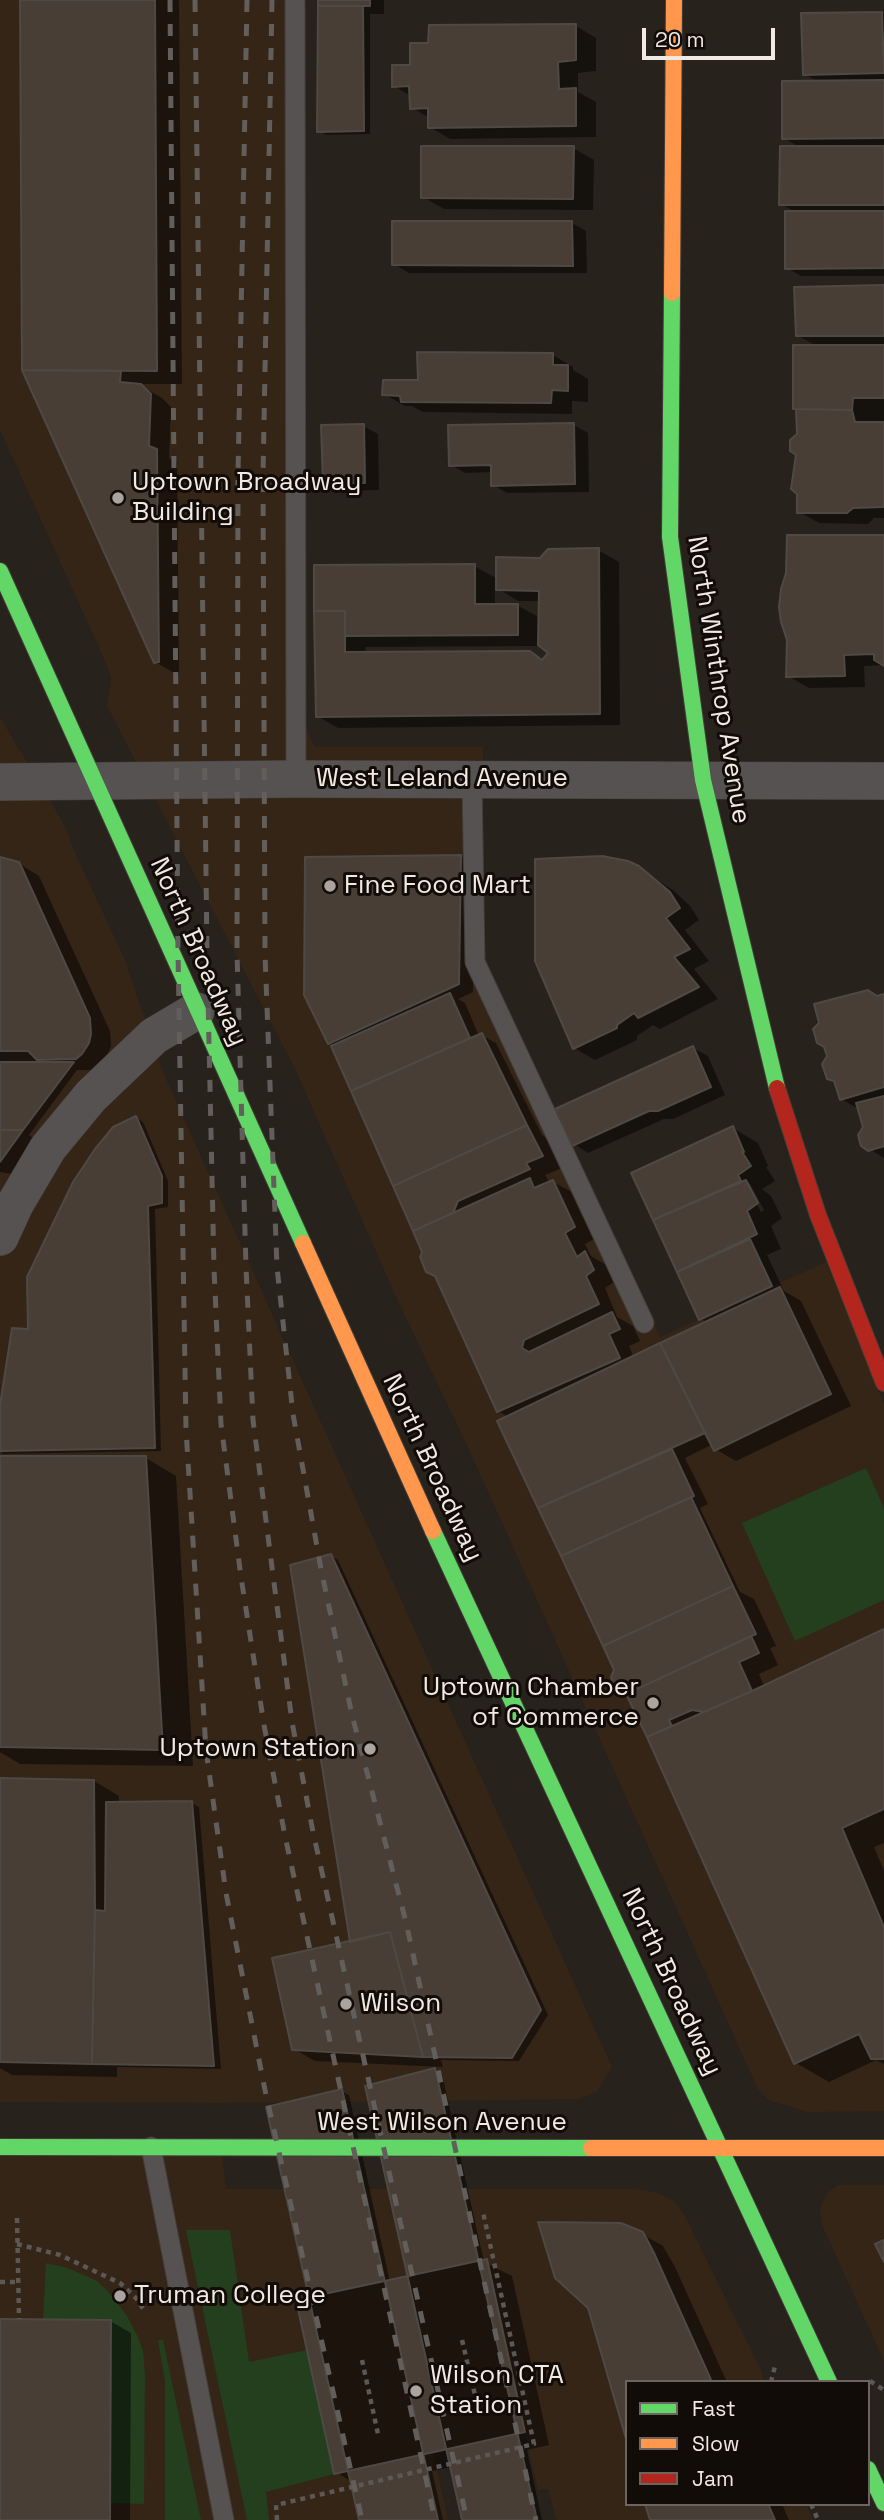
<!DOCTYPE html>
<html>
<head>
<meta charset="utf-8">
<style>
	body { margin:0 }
	#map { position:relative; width:884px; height:2520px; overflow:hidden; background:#28221c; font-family:"Space Grotesk",sans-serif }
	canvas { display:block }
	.legend { position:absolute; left:625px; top:2380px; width:245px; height:126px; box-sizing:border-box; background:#110c08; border:2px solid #6b645f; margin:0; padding:9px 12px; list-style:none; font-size:21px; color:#f1e9e2 }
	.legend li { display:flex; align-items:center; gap:14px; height:35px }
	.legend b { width:35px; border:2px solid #6b645f }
	.scale { position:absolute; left:642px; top:28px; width:133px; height:32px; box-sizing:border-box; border:4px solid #f1e9e2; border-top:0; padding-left:9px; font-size:21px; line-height:24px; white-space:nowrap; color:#f1e9e2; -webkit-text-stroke:5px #110c08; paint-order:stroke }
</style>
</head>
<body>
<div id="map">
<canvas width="884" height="2520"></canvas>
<ul class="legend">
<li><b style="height:9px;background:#63d668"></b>Fast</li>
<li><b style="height:9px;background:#ff974d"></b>Slow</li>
<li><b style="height:9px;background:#b3261e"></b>Jam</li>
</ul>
<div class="scale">20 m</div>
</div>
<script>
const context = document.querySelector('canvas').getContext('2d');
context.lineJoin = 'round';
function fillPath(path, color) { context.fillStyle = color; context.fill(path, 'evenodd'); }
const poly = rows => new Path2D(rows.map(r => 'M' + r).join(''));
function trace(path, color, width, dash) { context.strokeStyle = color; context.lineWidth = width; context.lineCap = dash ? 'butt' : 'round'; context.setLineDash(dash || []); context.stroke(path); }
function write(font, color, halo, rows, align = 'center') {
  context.font = font + ' "Space Grotesk",sans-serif'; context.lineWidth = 6; context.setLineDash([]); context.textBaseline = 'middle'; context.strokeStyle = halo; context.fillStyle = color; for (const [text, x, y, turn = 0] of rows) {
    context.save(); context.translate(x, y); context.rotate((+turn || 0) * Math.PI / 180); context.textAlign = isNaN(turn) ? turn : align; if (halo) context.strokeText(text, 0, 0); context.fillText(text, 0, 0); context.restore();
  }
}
fillPath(poly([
	[0,0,295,0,302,719,315,747,483,747,484,964,660,1337,826,1262,884,1404,884,2111,807,2112,768,2100,758,2089,471,1454,397,1299,295,1069,107,706,111,678,106,663,0,430],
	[0,717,67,829,73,848,125,960,162,1070,612,2067,597,2091,580,2099,220,2103,0,2102],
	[0,2147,221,2148,226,2189,636,2189,658,2193,675,2202,684,2214,761,2370,764,2382,627,2382,627,2504,806,2504,813,2520,556,2520,548,2489,538,2490,524,2432,433,2452,448,2520,0,2520],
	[838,2185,884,2185,884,2361,822,2225,820,2208,826,2194]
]), '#342517');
fillPath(poly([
	[866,1468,884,1508,884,1600,795,1641,742,1523],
	[186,2230,230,2230,249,2362,307,2350,334,2474,266,2492,269,2520,247,2520],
	[46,2263,68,2268,97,2281,108,2291,127,2316,137,2335,143,2351,145,2374,144,2504,110,2503,111,2320,43,2319],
	[158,2340,163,2340,201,2520,165,2520,165,2381]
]), '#233f1e');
fillPath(poly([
	[22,0,179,0,182,384,138,384,162,398,171,407,169,458,177,462,179,673,176,674,155,662,23,370],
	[320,0,384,0,384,14,370,14,370,134,326,135,319,131],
	[881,13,884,15,884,276,801,276,787,268,797,213,781,204,801,148,784,138,820,83,805,74],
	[576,26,596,38,596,71,578,73,578,92,596,102,596,137,450,139,430,127,430,118,412,108,411,96,394,86,412,67],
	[573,148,594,160,593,210,444,209,423,197],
	[572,223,586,231,587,273,409,273,394,264],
	[884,287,884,518,874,518,868,524,819,523,799,512,798,410,794,408,816,346,797,335],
	[553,355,573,367,573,370,588,379,588,402,572,401,572,414,423,412,412,406,405,406,384,394,419,381],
	[574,425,588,433,589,492,507,493,493,485,493,472,465,473,451,465],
	[363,426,378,434,379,490,339,491,325,482],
	[884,536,884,665,864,666,865,687,809,688,788,676],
	[598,550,619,562,620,725,338,728,317,716,316,567,474,566,498,579,541,560],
	[495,587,518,601,540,601,540,618,517,605,495,606],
	[538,643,551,653,544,661,529,652,365,653,366,647,538,646],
	[461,856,475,865,473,992,458,999,465,1003,479,1036,481,1035,496,1043,542,1135,548,1139,562,1168,545,1175,550,1183,553,1182,574,1193,594,1239,585,1244,591,1256,606,1265,614,1282,605,1288,617,1317,633,1326,640,1341,629,1346,634,1358,708,1323,700,1318,633,1174,733,1128,758,1143,768,1166,766,1167,775,1181,762,1189,771,1196,782,1218,771,1226,781,1249,767,1255,784,1291,801,1301,851,1406,736,1461,715,1449,713,1444,685,1458,708,1504,700,1508,740,1592,754,1599,776,1646,770,1648,778,1665,759,1674,765,1688,884,1631,884,1843,874,1847,884,1871,884,2064,876,2060,829,2082,796,2063,649,1736,629,1696,617,1689,616,1670,499,1422,509,1417,498,1411,424,1251,333,1047,336,1046,330,1043],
	[746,1184,750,1184,764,1210,761,1212],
	[0,859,18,863,39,876,110,1031,111,1046,103,1065,97,1070,77,1070,29,1135,36,1140,12,1174,0,1172],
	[649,875,673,890,690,906,699,920,685,930,709,961,694,969,718,999,660,1029,653,1025,637,1036,637,1040,595,1060,574,1048],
	[884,996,884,1144,879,1146,879,1149,884,1148,884,1158,863,1145,865,1127,859,1109,841,1099,878,997],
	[693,1048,708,1056,725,1095,673,1119,664,1119,588,1153,574,1144],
	[136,1118,143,1122,168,1181,168,1207,155,1209,161,1451,2,1454,0,1416,30,1331],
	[0,1458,146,1458,176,1476,193,1766,20,1764,0,1752],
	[331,1556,338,1560,548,2015,519,2061,441,2060,443,2067,315,2061,294,2049,352,1942],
	[0,1780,94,1781,119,1796,119,1804,191,1803,199,1807,221,2069,117,2067,117,2077,12,2075,0,2068],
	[435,2070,442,2074,484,2262,512,2276,549,2445,527,2450,542,2520,463,2520,452,2467,432,2471,443,2520,361,2520,352,2482,336,2472,311,2299,341,2091,349,2095,390,2282,409,2278],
	[642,2234,663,2246,675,2267,727,2382,627,2382],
	[0,2320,110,2321,131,2333,130,2520,0,2520],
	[647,2504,782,2504,789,2520,652,2520]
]), '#0007');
const building = poly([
	[20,0,155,0,157,371,22,370,20,0],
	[318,0,370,0,370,6,318,6,318,0],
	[318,6,363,6,364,131,317,132,318,6],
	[882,12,884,73,803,75,801,13,882,12],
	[576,24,576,60,558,62,559,89,576,88,576,126,428,128,428,108,410,109,409,86,392,87,392,65,410,65,410,43,428,43,429,25,576,24],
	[884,80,884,138,782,139,782,81,884,80],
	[421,146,574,146,573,199,421,198,421,146],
	[780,146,884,146,884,205,779,205,780,146],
	[785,211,884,211,884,268,785,269,785,211],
	[392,221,572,221,573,266,392,265,392,221],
	[884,285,884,336,796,336,794,287,884,285],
	[793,345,884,345,884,398,853,398,852,410,793,409,793,345],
	[417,352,553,353,553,365,568,365,568,391,552,390,551,403,401,402,400,396,382,395,383,380,418,380,417,352],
	[22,370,121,371,120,382,141,384,151,394,149,446,157,449,159,662,154,663,22,370],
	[796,409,852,410,855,422,884,422,884,507,853,508,847,513,797,513,797,494,791,489,796,455,790,451,790,440,797,434,796,409],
	[574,423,575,484,491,486,491,465,449,466,448,425,574,423],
	[364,424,365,483,323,483,321,425,364,424],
	[787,535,884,535,884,666,874,660,874,654,844,655,845,676,786,677,787,640,781,622,779,607,781,589,786,573,787,535],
	[599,548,600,714,316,717,314,611,345,611,345,652,530,651,542,660,548,653,538,645,539,591,496,590,496,557,540,558,548,549,599,548],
	[475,564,475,604,518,604,518,635,345,636,345,611,314,611,314,565,475,564],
	[461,855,459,984,328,1044,304,995,305,857,461,855],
	[602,856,628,861,639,866,670,892,680,908,666,918,690,949,674,957,699,987,638,1018,634,1013,617,1025,617,1028,573,1049,535,961,535,859,602,856],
	[0,857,19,862,22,868,90,1018,91,1034,89,1043,82,1054,76,1059,37,1060,28,1051,0,1051,0,857],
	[868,990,877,996,884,994,884,1087,840,1100,834,1081,827,1079,822,1064,827,1056,824,1047,817,1043,813,1029,819,1023,814,1004,868,990],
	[450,993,470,1038,351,1091,331,1046,450,993],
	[482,1033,527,1125,393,1186,351,1091,482,1033],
	[693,1046,711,1087,658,1111,649,1111,572,1146,555,1109,693,1046],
	[0,1062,74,1062,23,1130,0,1130,0,1062],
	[884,1096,884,1146,868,1151,861,1146,858,1135,863,1127,856,1103,884,1096],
	[136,1116,162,1176,162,1203,148,1206,155,1448,0,1451,0,1405,12,1328,28,1329,27,1277,73,1182,95,1149,113,1127,136,1116],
	[527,1125,543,1156,526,1163,530,1169,458,1201,453,1213,413,1231,393,1186,527,1125],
	[733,1126,744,1152,742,1152,751,1166,738,1175,741,1181,653,1220,631,1173,733,1126],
	[0,1130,23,1130,0,1162,0,1130],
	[530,1178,534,1188,553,1180,575,1227,565,1233,577,1257,585,1251,594,1270,586,1276,599,1304,524,1340,522,1348,529,1352,612,1312,620,1329,609,1334,620,1358,497,1412,435,1276,426,1272,420,1257,422,1252,413,1231,530,1178],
	[746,1180,758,1203,747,1211,757,1234,677,1272,653,1220,746,1180],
	[750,1239,772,1286,699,1320,677,1272,750,1239],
	[780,1287,831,1394,714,1451,660,1343,780,1287],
	[660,1343,705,1433,538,1508,497,1421,660,1343],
	[672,1449,694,1496,561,1556,538,1508,672,1449],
	[0,1456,146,1456,163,1750,0,1747,0,1456],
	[691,1497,733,1586,603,1646,561,1556,691,1497],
	[331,1554,541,2010,512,2058,423,2057,390,1932,350,1942,290,1565,331,1554],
	[733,1586,756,1634,626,1694,616,1691,611,1677,614,1670,603,1646,733,1586],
	[884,1629,884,1809,842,1828,884,1927,884,2059,871,2059,859,2034,794,2064,647,1737,752,1691,884,1629],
	[751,1636,759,1653,739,1662,752,1691,704,1712,692,1710,669,1720,672,1726,647,1737,626,1694,751,1636],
	[0,1778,94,1780,95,1910,92,2064,0,2062,0,1778],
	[192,1801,214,2066,92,2064,95,1910,105,1911,106,1802,192,1801],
	[390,1932,423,2057,292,2050,272,1958,390,1932],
	[435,2068,537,2520,462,2520,365,2086,435,2068],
	[342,2089,438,2520,359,2520,266,2107,342,2089],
	[538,2222,621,2223,643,2232,654,2253,712,2382,627,2382,627,2442,588,2308,555,2278,538,2222],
	[884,2240,884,2262,875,2244,884,2240],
	[487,2259,525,2432,334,2474,296,2300,487,2259],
	[0,2319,111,2320,110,2520,0,2520,0,2319],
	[645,2504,768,2504,775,2520,650,2520,645,2504]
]);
fillPath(building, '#483e35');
trace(building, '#4e4944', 2);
const lane = poly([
	[295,0,296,779],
	[472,780,475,962,644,1323],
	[151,2147,224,2520]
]);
const street = poly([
	[0,782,296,779,884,781],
	[0,1237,15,1204,48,1148,91,1096,154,1036,196,1011]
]);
const fast = poly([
	[672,293,670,537,703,780,777,1088],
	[0,571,303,1243],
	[433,1531,829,2382],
	[0,2147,591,2148],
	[868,2469,884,2503]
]);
const slow = poly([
	[672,293,674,0],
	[303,1243,433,1531],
	[591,2148,884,2148]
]);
const jam = poly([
	[777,1088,818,1215,884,1383]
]);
trace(lane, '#433e39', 21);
trace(street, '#433e39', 38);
trace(fast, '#433e39', 18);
trace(slow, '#433e39', 18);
trace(jam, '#433e39', 18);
trace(poly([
	[17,2218,19,2319],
	[17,2244,60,2255,120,2283,136,2298,144,2310],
	[0,2282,18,2282],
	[462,2340,479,2412],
	[362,2360,378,2434],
	[870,2381,884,2390],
	[771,2382,775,2366],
	[811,2504,818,2520],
	[277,2520,276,2505,534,2444,483,2212]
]), '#5c5856', 4.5, [5, 5]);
trace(lane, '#555251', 19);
trace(street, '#555251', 37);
trace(fast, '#63d668', 16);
trace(slow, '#ff974d', 16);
trace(jam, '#b3261e', 16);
trace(poly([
	[170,0,178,951,186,1429,206,1750,226,1893,265,2090,362,2520],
	[195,0,207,952,214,1268,221,1424,241,1577,264,1725,285,1836,435,2520],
	[247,0,238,475,237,953,246,1267,253,1420,292,1722,313,1832,467,2520],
	[272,0,263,476,265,954,277,1267,293,1414,321,1569,352,1715,406,1922,536,2520]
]), '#625e5b', 5, [12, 12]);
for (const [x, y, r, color] of [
	[118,498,7,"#aba39d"],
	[330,886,7,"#aba39d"],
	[653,1703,7,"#aba39d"],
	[370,1749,7,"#aba39d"],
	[346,2004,7,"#aba39d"],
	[120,2296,7,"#aba39d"],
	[416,2391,7,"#aba39d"]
]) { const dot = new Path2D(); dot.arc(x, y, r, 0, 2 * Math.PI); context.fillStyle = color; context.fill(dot); trace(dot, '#110c08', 2.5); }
write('26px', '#f1e9e2', '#110c08', [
	["Uptown Broadway",132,483],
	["Building",132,513],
	["Fine Food Mart",344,886],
	["Uptown Chamber",639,1688,"right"],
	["of Commerce",639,1718,"right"],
	["Uptown Station",356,1749,"right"],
	["Wilson",360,2004],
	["Truman College",134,2296],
	["Wilson CTA",430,2376],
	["Station",430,2406]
], 'left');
write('26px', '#f1e9e2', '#110c08', [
	["North Winthrop Avenue",718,680,81],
	["West Leland Avenue",442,779],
	["North Broadway",198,952,66],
	["North Broadway",432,1468,65],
	["North Broadway",671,1982,65],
	["West Wilson Avenue",442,2123]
]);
</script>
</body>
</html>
